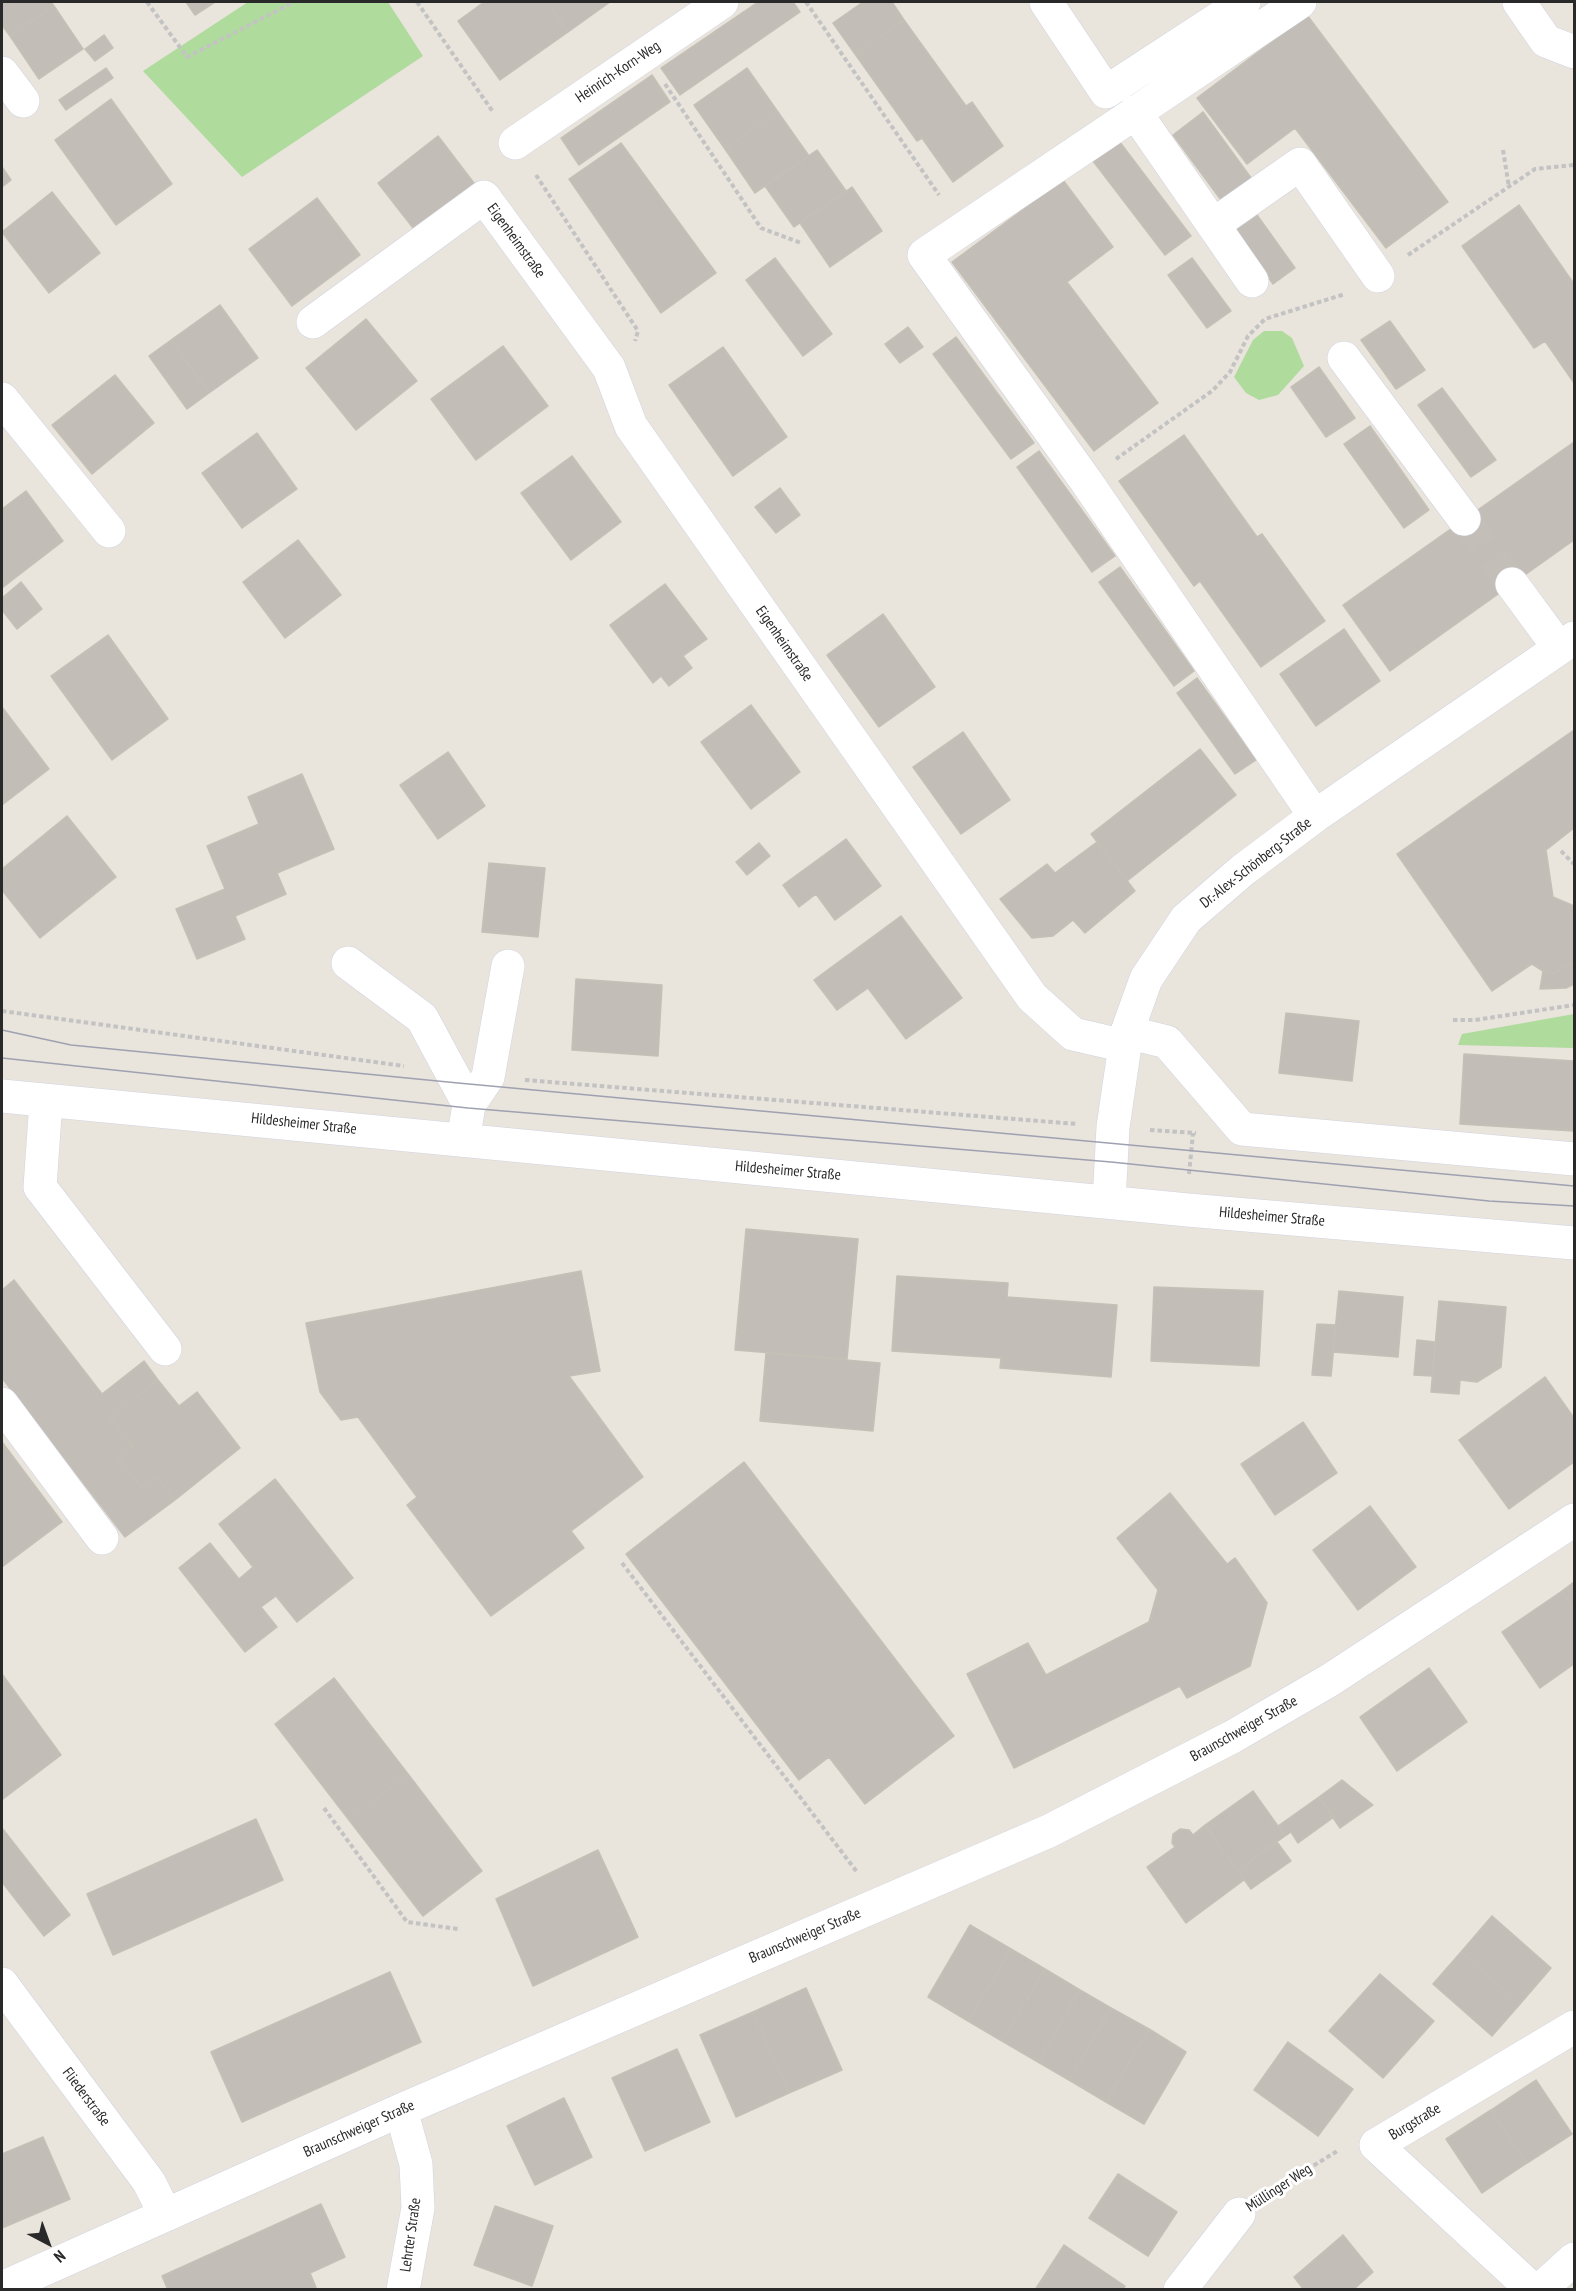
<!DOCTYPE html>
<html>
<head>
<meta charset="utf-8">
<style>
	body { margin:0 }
	#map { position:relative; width:1576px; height:2291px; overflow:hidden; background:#e9e4dc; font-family:"PT Sans Narrow",sans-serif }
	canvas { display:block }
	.frame { position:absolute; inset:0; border:3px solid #292929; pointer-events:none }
	.north { position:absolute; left:18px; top:2213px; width:60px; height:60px; -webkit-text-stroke:4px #fff; paint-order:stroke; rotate:139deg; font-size:16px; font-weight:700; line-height:24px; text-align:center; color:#292929 }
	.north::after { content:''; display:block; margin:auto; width:21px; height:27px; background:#292929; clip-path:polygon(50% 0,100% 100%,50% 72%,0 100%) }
</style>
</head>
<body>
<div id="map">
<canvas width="1576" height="2291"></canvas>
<div class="frame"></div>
<div class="north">N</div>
</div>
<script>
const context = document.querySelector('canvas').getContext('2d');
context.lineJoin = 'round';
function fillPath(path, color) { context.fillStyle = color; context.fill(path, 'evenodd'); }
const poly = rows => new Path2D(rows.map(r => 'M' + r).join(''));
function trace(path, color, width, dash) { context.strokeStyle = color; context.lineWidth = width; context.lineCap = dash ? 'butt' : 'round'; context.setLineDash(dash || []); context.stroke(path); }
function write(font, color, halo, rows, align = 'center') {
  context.font = font + ' "PT Sans Narrow",sans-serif'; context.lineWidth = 6; context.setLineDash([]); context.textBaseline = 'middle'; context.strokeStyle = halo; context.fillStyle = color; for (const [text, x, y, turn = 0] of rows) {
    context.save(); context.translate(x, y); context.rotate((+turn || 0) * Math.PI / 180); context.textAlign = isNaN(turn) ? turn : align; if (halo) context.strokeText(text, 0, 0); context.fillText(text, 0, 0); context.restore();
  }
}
fillPath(poly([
	[248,2,388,2,423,56,242,177,143,71],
	[1264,331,1282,331,1292,338,1304,366,1278,395,1259,400,1246,393,1234,377,1253,340],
	[1574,1014,1574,1048,1458,1045,1462,1034]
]), '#afdb9d');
const building = poly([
	[2,2,51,2,54,6,10,36,2,25,2,2],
	[186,2,215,2,195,15,186,2],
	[484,2,547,2,568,32,500,80,458,21,484,2],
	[547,2,610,2,568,32,547,2],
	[758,2,793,2,800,12,680,95,661,68,758,2],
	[863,2,892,2,904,20,855,54,833,23,863,2],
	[54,6,83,49,39,79,10,36,54,6],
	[1307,15,1448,202,1386,248,1295,128,1247,164,1197,98,1307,15],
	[904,20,966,106,972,102,1003,146,953,182,922,138,917,141,855,54,904,20],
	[104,35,113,48,95,61,85,49,104,35],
	[106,68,113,78,66,110,59,100,106,68],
	[747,68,778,112,725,149,694,105,747,68],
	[652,75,670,102,579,165,561,138,652,75],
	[111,99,172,184,116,225,55,140,111,99],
	[778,112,809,156,755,193,725,149,778,112],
	[1203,112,1254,182,1224,204,1173,135,1203,112],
	[438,136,477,187,417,233,378,183,438,136],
	[1116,137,1191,236,1165,255,1090,157,1116,137],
	[621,143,716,273,661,313,569,179,621,143],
	[817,150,846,191,794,227,765,186,817,150],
	[2,167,11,180,2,187,2,167],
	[1063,180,1113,247,1067,282,1158,403,1094,451,952,262,1063,180],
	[852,187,882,231,830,267,800,223,852,187],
	[52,192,100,253,49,293,2,232,52,192],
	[317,198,360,255,292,306,249,249,317,198],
	[1519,205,1574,284,1574,383,1545,341,1534,348,1462,246,1519,205],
	[1257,215,1295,268,1273,284,1235,230,1257,215],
	[775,258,832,334,803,356,746,280,775,258],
	[1192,258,1231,311,1207,328,1168,275,1192,258],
	[220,305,258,358,209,393,171,340,220,305],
	[366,319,417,381,356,430,306,368,366,319],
	[1390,321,1425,370,1396,389,1361,340,1390,321],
	[908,327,923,347,900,363,885,344,908,327],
	[956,337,1034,443,1011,459,933,354,956,337],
	[171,340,209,393,187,409,149,356,171,340],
	[503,346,548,406,476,460,431,399,503,346],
	[723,347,787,437,733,476,669,385,723,347],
	[1319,367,1355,418,1326,437,1291,387,1319,367],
	[115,375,154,423,92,474,52,425,115,375],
	[1442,388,1496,460,1471,477,1418,405,1442,388],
	[1370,426,1429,510,1404,528,1344,444,1370,426],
	[257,433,297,489,242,528,202,473,257,433],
	[1184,435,1257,537,1262,534,1325,621,1261,667,1200,581,1194,586,1119,481,1184,435],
	[1574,442,1574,540,1390,671,1343,605,1574,442],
	[1039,451,1115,556,1092,572,1017,467,1039,451],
	[572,456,621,522,571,560,521,493,572,456],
	[780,488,800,515,776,533,755,507,780,488],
	[26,491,63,541,2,588,2,509,26,491],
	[298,540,341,595,285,638,243,582,298,540],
	[1120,567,1194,671,1174,686,1099,582,1120,567],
	[21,582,42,609,17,629,2,610,2,598,21,582],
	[665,584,707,639,683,656,692,668,669,686,661,676,653,683,610,625,665,584],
	[883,614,935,687,879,727,827,655,883,614],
	[1344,629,1380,681,1316,726,1280,674,1344,629],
	[108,635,168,719,112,760,51,676,108,635],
	[1197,678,1256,760,1235,774,1177,693,1197,678],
	[751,705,800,772,751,809,701,742,751,705],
	[2,707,49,769,2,805,2,707],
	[1574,730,1574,828,1546,850,1553,897,1574,906,1574,962,1554,973,1543,971,1532,964,1492,991,1397,854,1574,730],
	[963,732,1010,800,961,834,913,767,963,732],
	[1200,749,1236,795,1127,881,1091,834,1200,749],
	[448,752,485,806,438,839,400,785,448,752],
	[302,774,334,849,277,873,286,894,235,916,245,939,197,959,176,909,225,889,207,846,259,824,248,797,302,774],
	[67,816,116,877,40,938,2,890,2,869,67,816],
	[846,839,881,886,835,920,816,894,799,907,783,885,846,839],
	[1097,842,1135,891,1085,933,1073,920,1053,936,1032,938,1000,899,1047,864,1055,873,1097,842],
	[759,843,770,856,747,875,736,862,759,843],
	[489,863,545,868,538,937,482,932,489,863],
	[901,916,962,998,906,1039,868,988,837,1010,814,980,901,916],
	[1574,962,1574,984,1566,988,1540,989,1543,971,1554,973,1574,962],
	[576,979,662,985,658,1056,572,1050,576,979],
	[1286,1013,1359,1021,1352,1081,1279,1073,1286,1013],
	[1464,1054,1574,1061,1574,1131,1460,1124,1464,1054],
	[746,1229,858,1239,847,1359,735,1350,746,1229],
	[581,1271,600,1371,569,1376,643,1477,571,1531,584,1548,491,1616,407,1505,417,1497,358,1417,341,1420,320,1392,306,1323,581,1271],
	[897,1276,1008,1283,1007,1297,1117,1305,1111,1377,1000,1368,1001,1358,892,1351,897,1276],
	[14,1280,102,1394,144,1361,158,1380,110,1417,133,1446,118,1458,141,1487,156,1476,175,1500,125,1537,2,1378,2,1290,14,1280],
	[1154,1287,1263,1291,1259,1366,1151,1361,1154,1287],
	[1339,1291,1403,1297,1398,1357,1333,1352,1339,1291],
	[1439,1301,1506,1307,1501,1367,1477,1382,1460,1380,1459,1394,1431,1392,1439,1301],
	[1317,1324,1336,1325,1331,1376,1312,1375,1317,1324],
	[1417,1340,1435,1342,1432,1376,1414,1375,1417,1340],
	[766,1353,880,1363,873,1431,760,1421,766,1353],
	[1545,1377,1574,1418,1574,1462,1509,1509,1459,1440,1545,1377],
	[158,1380,179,1406,197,1392,240,1448,175,1500,156,1476,141,1487,118,1458,133,1446,110,1417,158,1380],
	[1303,1422,1337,1473,1275,1515,1241,1464,1303,1422],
	[2,1442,62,1522,2,1567,2,1442],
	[744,1462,954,1736,865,1804,829,1757,799,1780,626,1554,744,1462],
	[275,1479,353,1578,297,1622,276,1596,261,1607,277,1627,245,1652,179,1568,210,1543,239,1579,253,1567,219,1524,275,1479],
	[1170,1493,1227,1564,1235,1558,1267,1603,1250,1666,1187,1698,1180,1686,1014,1768,967,1674,1028,1643,1046,1675,1149,1622,1158,1590,1117,1538,1170,1493],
	[1370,1506,1416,1567,1358,1610,1313,1550,1370,1506],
	[1574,1582,1574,1609,1562,1591,1574,1582],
	[1562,1591,1574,1609,1574,1664,1540,1688,1502,1632,1562,1591],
	[1429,1668,1467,1722,1397,1771,1360,1717,1429,1668],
	[2,1674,61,1755,3,1799,2,1797,2,1674],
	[334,1678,408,1774,349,1820,275,1724,334,1678],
	[408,1774,482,1871,423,1916,349,1820,408,1774],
	[1342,1780,1373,1805,1340,1828,1319,1797,1342,1780],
	[1253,1791,1285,1836,1237,1870,1205,1825,1253,1791],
	[1319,1797,1334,1817,1298,1843,1291,1832,1285,1836,1278,1826,1319,1797],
	[256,1819,283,1880,113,1955,87,1894,256,1819],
	[1205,1825,1244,1880,1186,1923,1147,1867,1175,1847,1172,1843,1173,1834,1180,1829,1189,1830,1193,1835,1205,1825],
	[2,1828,70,1915,44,1936,2,1882,2,1828],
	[1277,1842,1291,1861,1251,1889,1237,1870,1277,1842],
	[598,1850,638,1937,533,1986,496,1899,598,1850],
	[1492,1916,1551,1968,1520,2004,1461,1952,1492,1916],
	[970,1925,1011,1949,968,2021,928,1997,970,1925],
	[1011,1949,1045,1969,1002,2041,968,2021,1011,1949],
	[1461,1952,1520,2004,1492,2036,1433,1984,1461,1952],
	[1045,1969,1080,1990,1038,2062,1002,2041,1045,1969],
	[390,1972,421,2042,242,2122,211,2052,390,1972],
	[1380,1974,1434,2021,1383,2078,1329,2031,1380,1974],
	[806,1988,842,2070,789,2093,753,2012,806,1988],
	[1080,1990,1111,2008,1069,2080,1038,2062,1080,1990],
	[1111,2008,1149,2029,1106,2102,1069,2080,1111,2008],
	[753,2012,789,2093,736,2117,700,2035,753,2012],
	[1149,2029,1186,2052,1144,2124,1106,2102,1149,2029],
	[1288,2042,1353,2089,1318,2136,1254,2090,1288,2042],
	[677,2049,710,2122,645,2151,612,2078,677,2049],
	[1536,2080,1572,2134,1527,2163,1491,2110,1536,2080],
	[564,2098,592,2157,535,2185,507,2126,564,2098],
	[1491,2110,1527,2163,1482,2193,1446,2139,1491,2110],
	[43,2137,70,2199,2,2228,2,2154,43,2137],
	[1118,2174,1177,2212,1148,2256,1089,2218,1118,2174],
	[321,2204,345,2257,310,2273,317,2290,168,2290,162,2276,321,2204],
	[495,2206,553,2226,532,2286,474,2265,495,2206],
	[1343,2235,1373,2272,1353,2290,1304,2290,1294,2277,1343,2235],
	[1064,2245,1125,2286,1123,2290,1035,2290,1064,2245]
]);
fillPath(building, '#c2beb7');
trace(building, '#c4c0b6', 1.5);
trace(poly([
	[1464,519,1512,584]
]), '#c3bfb8', 33, [33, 16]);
const minor = poly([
	[1046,2,1106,92,1244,2],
	[1300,2,924,255,1086,481,1315,816],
	[1519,2,1546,41,1574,52],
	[2,73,23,101],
	[1135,112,1252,281],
	[515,143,722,2],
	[1213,225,1300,164,1378,276],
	[313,322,484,197,609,368,631,426,1032,997,1073,1034,1125,1046],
	[1344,358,1464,519],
	[2,399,109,531],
	[1512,584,1559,648],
	[348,963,422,1018,469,1105],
	[1127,1032,1167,1042,1242,1129,1574,1159],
	[2,1096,1188,1210,1574,1243],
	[46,1101,40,1187,165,1349],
	[466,1123,469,1105,488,1077,508,966],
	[1109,1202,1113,1127,1127,1032,1146,979,1186,919,1243,870,1315,816,1574,638],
	[2,1404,102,1538],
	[2,1984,149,2182,165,2214],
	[401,2110,416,2164,418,2208,403,2290],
	[2,2288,401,2110,1049,1831,1232,1737,1330,1680,1574,1520],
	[1180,2290,1239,2214],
	[1533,2290,1376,2145,1574,2027],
	[1540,2290,1574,2259]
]);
trace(minor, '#d1d3e0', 34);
trace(poly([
	[147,2,187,57,294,2],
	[417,2,493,112],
	[806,2,939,195],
	[665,84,761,228,801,243],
	[1503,150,1509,187],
	[536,175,638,331,635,341],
	[1408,255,1535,169,1574,165],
	[1116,459,1212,391,1230,372,1248,336,1265,319,1345,294],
	[1561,851,1574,864],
	[2,1011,404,1066],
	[1453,1020,1475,1020,1574,1005],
	[525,1080,1077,1124],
	[1150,1130,1196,1133],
	[1189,1174,1193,1133],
	[622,1563,857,1872],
	[324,1808,407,1922,458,1929],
	[1269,2193,1339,2150]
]), '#c3c3c3', 4, [4.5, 3]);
trace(minor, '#fff', 33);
trace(poly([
	[2,1030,71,1045,458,1083,1574,1186],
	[2,1058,468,1108,1111,1162,1489,1201,1574,1206]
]), '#9fa1b1', 1.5);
write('15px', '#292929', '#fff', [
	["Heinrich-Korn-Weg",618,72,-34],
	["Eigenheimstraße",516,241,54],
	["Eigenheimstraße",784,644,55],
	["Dr.-Alex-Schönberg-Straße",1256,863,-38],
	["Hildesheimer Straße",304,1124,6],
	["Hildesheimer Straße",788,1171,5],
	["Hildesheimer Straße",1272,1217,5],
	["Braunschweiger Straße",1244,1729,-29],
	["Braunschweiger Straße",805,1936,-23],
	["Fliederstraße",86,2097,53],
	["Burgstraße",1415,2122,-31],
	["Braunschweiger Straße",359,2129,-24],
	["Müllinger Weg",1279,2188,-33],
	["Lehrter Straße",411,2235,-82]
]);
</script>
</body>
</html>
